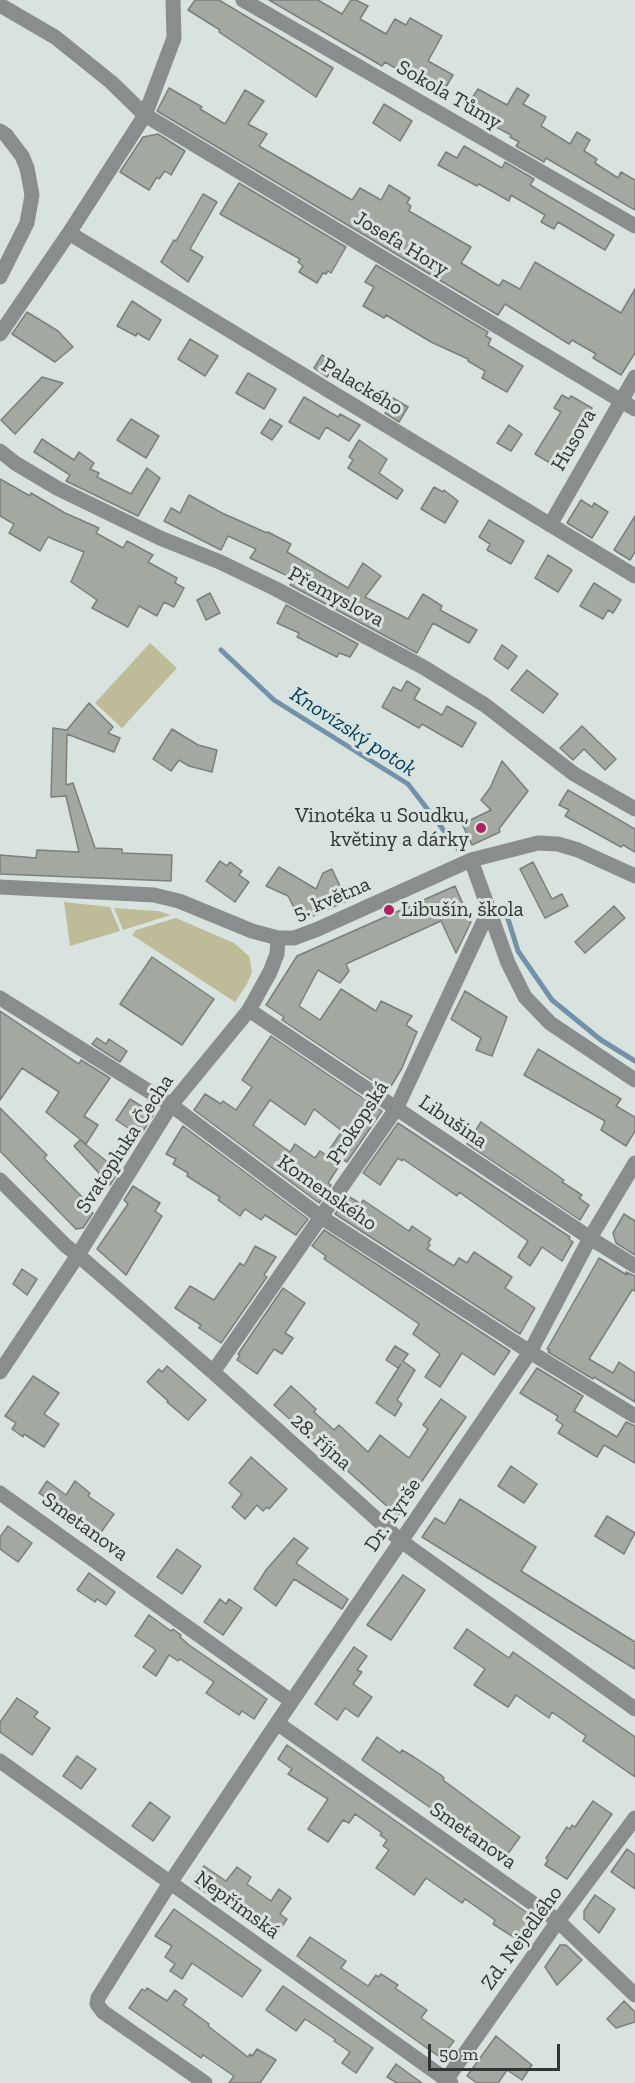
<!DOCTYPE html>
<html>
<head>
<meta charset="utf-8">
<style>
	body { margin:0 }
	#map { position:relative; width:635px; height:2083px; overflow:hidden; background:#d8e2df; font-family:"Zilla Slab",serif }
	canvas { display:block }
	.scale { position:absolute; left:428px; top:2044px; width:132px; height:27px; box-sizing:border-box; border:3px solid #313534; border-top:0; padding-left:8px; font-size:18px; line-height:21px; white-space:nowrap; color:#313534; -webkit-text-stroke:4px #d8e2df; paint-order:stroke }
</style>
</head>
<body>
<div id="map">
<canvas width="635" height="2083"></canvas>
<div class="scale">50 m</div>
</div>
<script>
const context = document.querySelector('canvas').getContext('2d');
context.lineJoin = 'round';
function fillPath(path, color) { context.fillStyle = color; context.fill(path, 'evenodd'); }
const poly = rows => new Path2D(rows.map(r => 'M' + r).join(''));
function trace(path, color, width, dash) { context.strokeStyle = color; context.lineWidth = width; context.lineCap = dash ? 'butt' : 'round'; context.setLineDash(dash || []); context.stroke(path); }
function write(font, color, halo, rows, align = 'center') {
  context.font = font + ' "Zilla Slab",serif'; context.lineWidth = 6; context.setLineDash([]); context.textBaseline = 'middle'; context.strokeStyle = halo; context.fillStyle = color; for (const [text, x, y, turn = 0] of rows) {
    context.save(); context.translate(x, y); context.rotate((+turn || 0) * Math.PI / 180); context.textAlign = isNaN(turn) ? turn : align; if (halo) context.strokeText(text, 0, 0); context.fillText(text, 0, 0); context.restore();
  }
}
fillPath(poly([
	[150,643,177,668,122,728,95,703],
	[64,902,110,907,120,931,70,946],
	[114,908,158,911,171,915,123,930],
	[176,918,234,943,249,956,252,972,247,984,235,1002,132,935,136,930]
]), '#bebc98');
trace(poly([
	[221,650,274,700,408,784,459,850],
	[504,906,518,951,552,1000,601,1040,635,1061]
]), '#7392aa', 5);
const building = poly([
	[195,0,219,0,333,68,316,97,219,32,220,30,188,10,195,0],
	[269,0,318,0,342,14,351,0,356,0,368,6,360,19,386,34,395,19,406,25,410,18,442,36,428,61,453,75,446,87,442,85,438,93,385,62,382,66,269,0],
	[169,88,202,107,200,109,225,124,245,90,264,101,248,124,267,134,259,146,352,200,360,188,381,200,389,185,410,198,407,203,411,206,409,211,471,247,461,263,499,286,503,280,520,289,535,262,621,313,635,289,635,353,621,375,593,358,596,354,572,340,569,344,505,304,498,315,157,111,169,88],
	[517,88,529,95,523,104,546,117,541,126,570,144,577,132,590,140,584,151,597,159,595,163,618,178,621,172,635,180,635,210,546,158,544,162,516,146,519,142,510,137,511,135,468,112,474,104,470,101,478,89,507,105,517,88],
	[384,104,412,121,400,141,373,123,384,104],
	[158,134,185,151,171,175,165,171,159,179,157,177,149,190,120,172,143,137,158,134],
	[464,146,502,168,505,162,534,179,530,185,614,235,605,250,558,222,554,229,541,222,545,215,511,195,509,201,479,184,477,186,438,165,446,152,457,158,464,146],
	[239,183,346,247,331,273,328,271,326,274,323,273,317,283,299,272,303,266,298,262,300,259,220,214,239,183],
	[203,194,217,202,190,249,203,257,188,282,161,262,174,240,176,241,203,194],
	[376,265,488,332,486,336,491,339,488,345,523,366,507,392,482,378,485,371,468,361,468,359,431,342,386,315,384,318,363,306,374,287,365,282,376,265],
	[132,301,161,320,149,340,137,333,136,336,117,326,132,301],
	[27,312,58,331,73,347,55,362,12,334,27,312],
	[190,339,218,356,205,376,178,359,190,339],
	[322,355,336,363,327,377,314,368,322,355],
	[248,373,276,389,264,409,236,393,248,373],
	[42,377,63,383,15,434,1,420,42,377],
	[562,395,569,399,571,396,592,408,557,467,535,454,561,412,554,408,562,395],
	[304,397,338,417,340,414,360,425,349,441,326,427,319,439,289,422,304,397],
	[393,398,408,407,399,422,385,413,393,398],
	[131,419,159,436,146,458,117,440,131,419],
	[270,419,282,426,272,440,261,433,270,419],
	[509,425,522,434,511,451,497,443,509,425],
	[42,439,74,460,79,452,94,463,90,469,99,473,97,477,131,494,147,468,160,478,138,516,66,481,70,475,34,452,42,439],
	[359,440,387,459,379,473,403,490,397,499,348,468,353,460,349,457,359,440],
	[0,479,30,496,31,493,65,513,99,528,96,533,123,548,127,541,153,555,148,562,177,578,175,583,184,588,174,607,164,602,157,616,139,606,128,627,92,608,97,600,71,582,84,552,48,537,40,551,9,533,14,524,0,516,0,479],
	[434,487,443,492,444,490,458,501,445,523,421,509,434,487],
	[189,495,222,513,267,533,268,532,291,544,287,552,348,588,363,563,381,576,365,597,408,619,423,594,442,606,440,610,477,630,469,643,433,623,417,653,290,585,294,579,250,558,256,549,228,536,221,550,164,521,171,508,180,513,189,495],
	[581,500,592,507,594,503,608,512,592,538,567,523,581,500],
	[635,516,635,552,630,560,614,550,635,516],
	[489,520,524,541,511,564,487,550,490,544,479,537,489,520],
	[548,555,572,570,558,592,535,578,548,555],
	[594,583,621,600,613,613,608,610,603,619,580,606,594,583],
	[210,593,220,613,206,620,197,600,210,593],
	[286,605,358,644,350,657,339,653,337,657,297,637,299,633,277,623,286,605],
	[502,645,517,656,508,669,494,659,502,645],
	[527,670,558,694,543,713,511,690,527,670],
	[407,681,420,689,414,699,442,715,447,706,476,723,462,747,422,724,419,728,382,707,393,687,401,691,407,681],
	[89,703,113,727,108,733,120,738,114,752,67,734,66,785,73,783,95,848,122,849,122,853,172,855,171,881,0,874,0,855,36,858,37,850,79,852,66,796,51,797,53,728,67,730,89,703],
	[582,726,616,759,605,770,584,749,573,760,560,748,582,726],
	[172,729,198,745,217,750,212,772,189,766,179,760,171,771,153,759,172,729],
	[502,761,528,791,499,829,500,832,472,845,462,824,491,810,481,800,490,788,502,761],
	[568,790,635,829,635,852,623,845,621,847,565,816,569,810,559,805,568,790],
	[220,861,227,866,230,862,242,871,239,875,249,882,235,902,206,881,220,861],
	[533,862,552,899,562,894,568,906,545,918,520,869,533,862],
	[279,867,316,889,323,873,332,869,347,901,301,921,288,896,266,886,279,867],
	[455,886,471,922,456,953,441,921,346,964,349,971,340,983,318,970,299,1006,320,1020,341,989,376,1011,381,1001,412,1016,406,1025,417,1032,402,1068,388,1091,282,1020,284,1017,266,1005,297,956,455,886],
	[614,906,625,918,585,953,575,942,614,906],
	[152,957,214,999,182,1045,120,1004,152,957],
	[465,991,507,1017,492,1056,476,1050,481,1038,451,1019,465,991],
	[0,1011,79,1064,81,1060,110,1078,84,1116,98,1125,86,1144,46,1112,59,1092,22,1068,0,1100,0,1011],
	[271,1036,382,1111,347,1162,343,1160,328,1183,331,1185,319,1203,194,1110,205,1094,221,1104,223,1101,236,1110,252,1087,242,1080,271,1036],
	[270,1100,305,1125,314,1109,342,1131,326,1155,320,1151,315,1158,295,1144,290,1152,253,1125,270,1100],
	[97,1038,106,1044,109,1039,127,1051,120,1062,92,1044,97,1038],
	[538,1049,621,1099,616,1106,635,1117,635,1131,626,1146,601,1130,605,1121,524,1075,538,1049],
	[130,1099,154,1114,140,1136,116,1120,130,1099],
	[0,1108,47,1155,44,1158,90,1205,87,1208,93,1213,83,1228,76,1229,0,1151,0,1108],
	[481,1122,564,1180,562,1182,582,1195,579,1198,589,1205,580,1220,467,1144,481,1122],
	[398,1123,570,1237,569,1239,573,1242,562,1261,542,1247,530,1266,518,1257,528,1241,459,1192,457,1196,403,1159,402,1161,398,1158,380,1185,363,1173,398,1123],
	[183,1126,308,1219,296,1235,265,1215,261,1220,245,1209,240,1216,218,1200,220,1197,187,1176,188,1173,173,1164,176,1159,166,1154,183,1126],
	[80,1140,119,1171,110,1185,74,1146,80,1140],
	[133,1186,160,1203,155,1211,162,1216,126,1275,97,1249,128,1204,124,1200,133,1186],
	[348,1196,361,1204,363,1200,409,1231,412,1226,431,1239,428,1243,430,1245,427,1249,454,1266,459,1258,467,1263,474,1252,512,1277,505,1288,535,1308,520,1334,335,1214,348,1196],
	[624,1214,635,1221,635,1255,616,1243,613,1233,624,1214],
	[324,1230,510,1351,494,1375,462,1353,440,1387,425,1377,440,1354,413,1334,419,1324,324,1259,326,1256,312,1246,324,1230],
	[255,1246,276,1257,264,1275,267,1277,221,1343,199,1328,201,1325,175,1308,190,1286,214,1300,240,1263,244,1266,255,1246],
	[599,1258,627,1275,626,1272,635,1276,635,1291,632,1290,589,1359,613,1373,619,1362,635,1373,635,1402,594,1377,593,1379,548,1352,550,1350,547,1349,599,1258],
	[22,1269,37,1279,27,1295,13,1284,22,1269],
	[283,1288,305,1303,285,1333,293,1338,282,1354,274,1349,257,1374,237,1360,240,1355,238,1354,283,1288],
	[395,1346,408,1354,403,1361,415,1370,397,1400,402,1404,395,1416,376,1403,401,1364,398,1368,386,1360,395,1346],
	[167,1366,206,1400,188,1420,167,1402,168,1401,147,1382,159,1369,162,1372,167,1366],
	[537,1368,583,1396,574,1411,617,1437,626,1422,635,1426,635,1463,604,1445,597,1457,558,1433,563,1425,556,1420,558,1416,520,1393,537,1368],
	[33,1376,59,1393,44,1414,59,1424,44,1447,24,1434,23,1437,12,1429,16,1423,5,1416,33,1376],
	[291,1386,316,1409,314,1412,334,1430,339,1425,368,1452,380,1435,409,1458,428,1429,423,1425,441,1399,466,1417,398,1516,274,1405,291,1386],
	[251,1457,287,1489,269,1509,267,1507,263,1511,257,1505,245,1519,232,1507,242,1494,229,1483,251,1457],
	[511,1466,537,1484,524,1503,498,1486,511,1466],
	[47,1481,66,1495,75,1481,90,1493,88,1496,114,1514,99,1535,39,1493,47,1481],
	[460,1499,536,1547,521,1571,635,1642,635,1669,422,1537,435,1518,445,1524,460,1499],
	[607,1516,635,1533,624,1554,595,1536,607,1516],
	[8,1526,32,1543,18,1562,0,1549,0,1537,8,1526],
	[294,1538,308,1548,296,1563,348,1599,342,1609,294,1579,276,1606,254,1589,266,1570,294,1538],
	[177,1549,201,1566,182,1594,157,1577,177,1549],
	[89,1573,115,1592,106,1605,97,1599,95,1602,77,1590,89,1573],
	[403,1575,425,1590,391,1640,367,1625,403,1575],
	[220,1599,226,1604,229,1599,242,1608,223,1635,204,1622,220,1599],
	[149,1615,171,1631,173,1629,181,1635,180,1637,189,1645,267,1699,254,1719,242,1711,239,1715,206,1693,214,1682,180,1659,178,1661,169,1655,156,1676,143,1667,156,1650,135,1636,149,1615],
	[467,1629,509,1658,513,1652,635,1737,635,1777,583,1741,586,1736,552,1712,549,1718,516,1695,508,1707,474,1685,485,1669,454,1648,467,1629],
	[354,1647,367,1656,357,1670,362,1672,353,1684,372,1697,358,1717,345,1708,337,1720,315,1704,354,1647],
	[17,1698,38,1712,34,1717,50,1728,32,1755,0,1732,0,1722,17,1698],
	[377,1737,400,1753,402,1750,414,1757,441,1775,444,1778,443,1780,520,1837,504,1859,362,1760,377,1737],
	[287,1745,539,1921,523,1943,493,1924,495,1920,465,1899,462,1903,426,1878,414,1895,376,1868,389,1850,383,1846,387,1840,380,1835,382,1833,355,1814,349,1823,343,1820,328,1842,308,1829,328,1799,288,1774,292,1769,278,1759,287,1745],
	[77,1756,96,1769,81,1789,63,1776,77,1756],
	[593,1801,612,1814,567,1879,545,1865,548,1860,546,1858,567,1827,570,1829,572,1825,575,1827,593,1801],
	[150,1802,170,1817,153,1841,132,1826,150,1802],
	[627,1849,635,1855,635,1889,611,1872,627,1849],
	[204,1866,226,1881,237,1867,251,1877,247,1884,271,1901,279,1889,291,1898,280,1914,287,1919,273,1940,192,1883,204,1866],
	[595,1895,615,1909,599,1933,584,1919,584,1911,595,1895],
	[174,1909,261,1970,242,1997,192,1963,182,1979,170,1971,175,1964,165,1957,172,1946,155,1936,174,1909],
	[310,1937,346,1961,341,1968,368,1986,376,1975,378,1977,381,1974,398,1985,395,1988,427,2010,421,2018,454,2041,441,2058,297,1956,310,1937],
	[560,1945,566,1945,582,1960,557,1985,545,1967,560,1945],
	[283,1986,373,2048,356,2073,342,2063,350,2052,334,2041,335,2039,305,2019,296,2031,266,2010,283,1986],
	[147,1988,167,2001,175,1990,187,1999,183,2005,209,2024,208,2026,248,2057,250,2054,252,2056,257,2049,276,2060,260,2083,229,2083,234,2076,203,2055,201,2058,129,2008,142,1989,145,1991,147,1988],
	[624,2001,635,2012,635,2022,616,2028,607,2019,624,2001],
	[496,2036,532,2065,522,2080,507,2070,498,2083,477,2083,467,2076,496,2036],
	[396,2064,422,2083,397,2083,387,2077,396,2064]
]);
fillPath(building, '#a3a8a1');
trace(building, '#7b807a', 1.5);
trace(poly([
	[243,0,635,226],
	[0,5,55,37,111,82,145,115,635,409],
	[0,131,6,135,22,156,27,168,32,195,27,223,0,277],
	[69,233,635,576],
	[0,334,69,233,145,115,174,38,173,0],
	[0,451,15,463,57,488,160,538,220,562,276,589,423,667,485,705,574,774,635,809],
	[550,525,635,377],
	[471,860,508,963,525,997,550,1023,635,1080],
	[0,887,154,895,179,901,252,931,278,938,294,938,318,929,471,860,538,843,558,844,578,850,635,876],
	[0,998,171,1105,321,1217,530,1352,635,1416],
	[249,1010,590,1238,635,1266],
	[0,1180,66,1246,78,1255,213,1372,401,1541,635,1709],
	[0,1372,78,1255,171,1105,249,1010,270,972,277,954,278,938],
	[213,1372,396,1109,489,910],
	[0,1493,291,1701],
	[277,1723,558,1921,635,1995],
	[0,1761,451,2083],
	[205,2083,103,2012,97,2004,98,1998,170,1883,277,1723,530,1352,590,1238,635,1163],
	[444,2083,558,1921,635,1818]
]), '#898d8e', 15);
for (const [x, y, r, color] of [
	[481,828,6,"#ae225f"],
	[389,910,6,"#ae225f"]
]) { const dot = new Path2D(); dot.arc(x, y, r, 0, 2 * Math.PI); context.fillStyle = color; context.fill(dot); trace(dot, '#d8e2df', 2); }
write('21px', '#313534', '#d8e2df', [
	["Sokola Tůmy",449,95,30],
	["Josefa Hory",401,244,31],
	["Palackého",362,387,31],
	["Husova",574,440,-60],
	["Přemyslova",336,597,28],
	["5. května",332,899,-23],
	["Libušina",453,1122,34],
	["Prokopská",358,1123,-57],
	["Svatopluka Čecha",125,1144,-57],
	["Komenského",327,1193,35],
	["28. října",321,1442,42],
	["Dr. Tyrše",393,1515,-56],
	["Smetanova",85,1527,36],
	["Smetanova",473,1836,35],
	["Nepřímská",237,1905,36],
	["Zd. Nejedlého",522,1938,-54]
]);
write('21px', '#313534', '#d8e2df', [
	["Vinotéka u Soudku,",469,816],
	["květiny a dárky",469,840],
	["Libušín, škola",401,910,"left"]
], 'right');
write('italic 22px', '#013b5c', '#d8e2df', [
	["Knovízský potok",353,732,33]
]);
</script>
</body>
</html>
